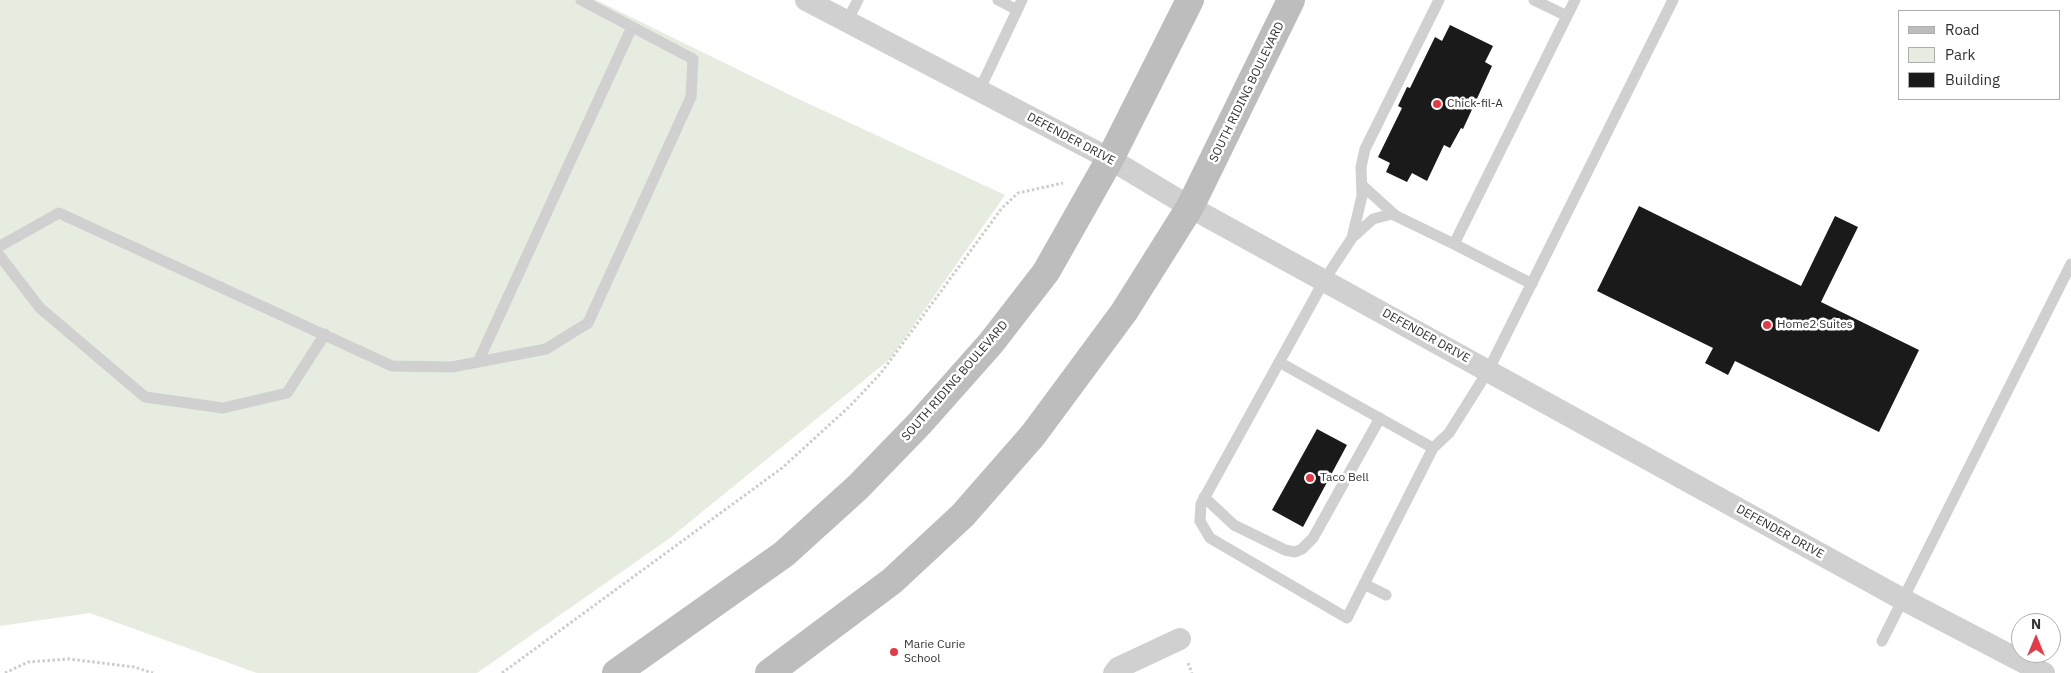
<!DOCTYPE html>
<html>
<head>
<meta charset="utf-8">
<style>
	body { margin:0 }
	#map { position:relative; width:2071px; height:673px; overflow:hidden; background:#fff; font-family:"IBM Plex Sans",sans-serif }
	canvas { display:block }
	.legend { position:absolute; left:1898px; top:10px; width:162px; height:90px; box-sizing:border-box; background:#fff; border:1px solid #adadad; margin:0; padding:6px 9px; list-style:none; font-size:15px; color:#333 }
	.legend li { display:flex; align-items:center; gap:10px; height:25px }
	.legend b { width:25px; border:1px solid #adadad }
	.north { position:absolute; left:2011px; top:613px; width:50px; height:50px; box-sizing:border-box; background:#fff; border:1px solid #adadad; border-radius:50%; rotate:0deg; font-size:14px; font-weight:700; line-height:20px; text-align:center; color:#333 }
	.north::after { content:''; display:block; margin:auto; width:18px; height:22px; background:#e63946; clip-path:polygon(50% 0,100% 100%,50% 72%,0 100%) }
</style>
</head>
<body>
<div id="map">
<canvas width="2071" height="673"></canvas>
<ul class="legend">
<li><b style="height:6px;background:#bdbdbd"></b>Road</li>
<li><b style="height:14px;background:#e6ecdf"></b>Park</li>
<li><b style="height:14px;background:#1a1a1a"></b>Building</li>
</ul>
<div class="north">N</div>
</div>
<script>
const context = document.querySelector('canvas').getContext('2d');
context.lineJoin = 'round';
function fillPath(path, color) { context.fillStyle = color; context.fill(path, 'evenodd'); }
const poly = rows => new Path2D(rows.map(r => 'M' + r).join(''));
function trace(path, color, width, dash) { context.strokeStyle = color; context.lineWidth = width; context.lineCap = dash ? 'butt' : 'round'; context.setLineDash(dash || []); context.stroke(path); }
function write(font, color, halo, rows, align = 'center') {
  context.font = font + ' "IBM Plex Sans",sans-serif'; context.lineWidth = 5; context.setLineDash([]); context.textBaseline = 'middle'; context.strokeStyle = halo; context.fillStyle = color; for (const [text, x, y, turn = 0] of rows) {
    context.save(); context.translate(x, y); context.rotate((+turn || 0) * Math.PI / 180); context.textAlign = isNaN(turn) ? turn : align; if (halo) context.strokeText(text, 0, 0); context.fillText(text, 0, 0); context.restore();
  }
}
fillPath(poly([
	[0,0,596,0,792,96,1005,195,890,359,670,538,477,673,257,673,90,613,0,626]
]), '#e6ecdf');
fillPath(poly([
	[1450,25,1493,46,1485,62,1492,66,1463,129,1461,128,1450,148,1444,145,1427,181,1412,173,1407,182,1386,172,1390,163,1378,157,1402,108,1398,106,1407,87,1410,88,1435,37,1442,41],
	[1639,206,1801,286,1835,216,1858,227,1821,302,1919,350,1879,432,1735,361,1728,375,1705,363,1713,348,1597,291],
	[1317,429,1347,445,1303,527,1272,510]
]), '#1a1a1a');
trace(poly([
	[1188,663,1192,673],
	[5,673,28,662,69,659,134,667,153,673],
	[502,673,782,468,850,406,881,373,1002,208,1018,193,1063,183]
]), '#cdcdcd', 3, [2.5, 2.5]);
trace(poly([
	[998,0,1017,10],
	[1567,16,1575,0],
	[847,21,858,0],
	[979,91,1022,0],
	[1363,186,1396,216],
	[1352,238,1362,196,1361,167,1365,149,1439,0],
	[1454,244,1392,214,1373,219,1352,238,1325,279,1201,504,1200,521,1210,538,1347,618,1433,448,1449,433,1488,371,1673,0],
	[0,246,59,213,392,366,452,367,546,349,588,323,691,97,693,59,581,0],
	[0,256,40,308,145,397,223,408,287,393,325,334],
	[1532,284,1454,244,1567,16,1534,0],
	[478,362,632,27],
	[1279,362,1433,448],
	[1204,497,1234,525,1285,550,1295,552,1302,549,1313,538,1380,418],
	[1364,584,1386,595],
	[1882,641,2071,264]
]), '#d0d0d0', 11);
trace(poly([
	[806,0,1110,159,1190,207,1902,599,2044,673],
	[1114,673,1118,668,1180,639]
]), '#d0d0d0', 22);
trace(poly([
	[616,673,784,554,858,487,920,423,991,343,1046,272,1110,159,1190,0],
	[769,673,892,581,963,515,1033,435,1124,312,1190,207,1291,0]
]), '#bdbdbd', 28);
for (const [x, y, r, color] of [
	[1437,104,5,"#e63946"],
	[1767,325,5,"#e63946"],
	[1310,478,5,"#e63946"],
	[894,652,5,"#e63946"]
]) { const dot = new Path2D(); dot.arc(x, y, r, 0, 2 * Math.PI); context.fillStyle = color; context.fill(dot); trace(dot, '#fff', 2); }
write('12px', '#333', '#fff', [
	["SOUTH RIDING BOULEVARD",1247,92,-64],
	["DEFENDER DRIVE",1071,139,28],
	["DEFENDER DRIVE",1426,336,29],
	["SOUTH RIDING BOULEVARD",955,381,-49],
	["DEFENDER DRIVE",1780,532,29]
]);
write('12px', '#333', '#fff', [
	["Chick-fil-A",1447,104],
	["Home2 Suites",1777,325],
	["Taco Bell",1320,478],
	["Marie Curie",904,645],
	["School",904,659]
], 'left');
</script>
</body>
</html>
